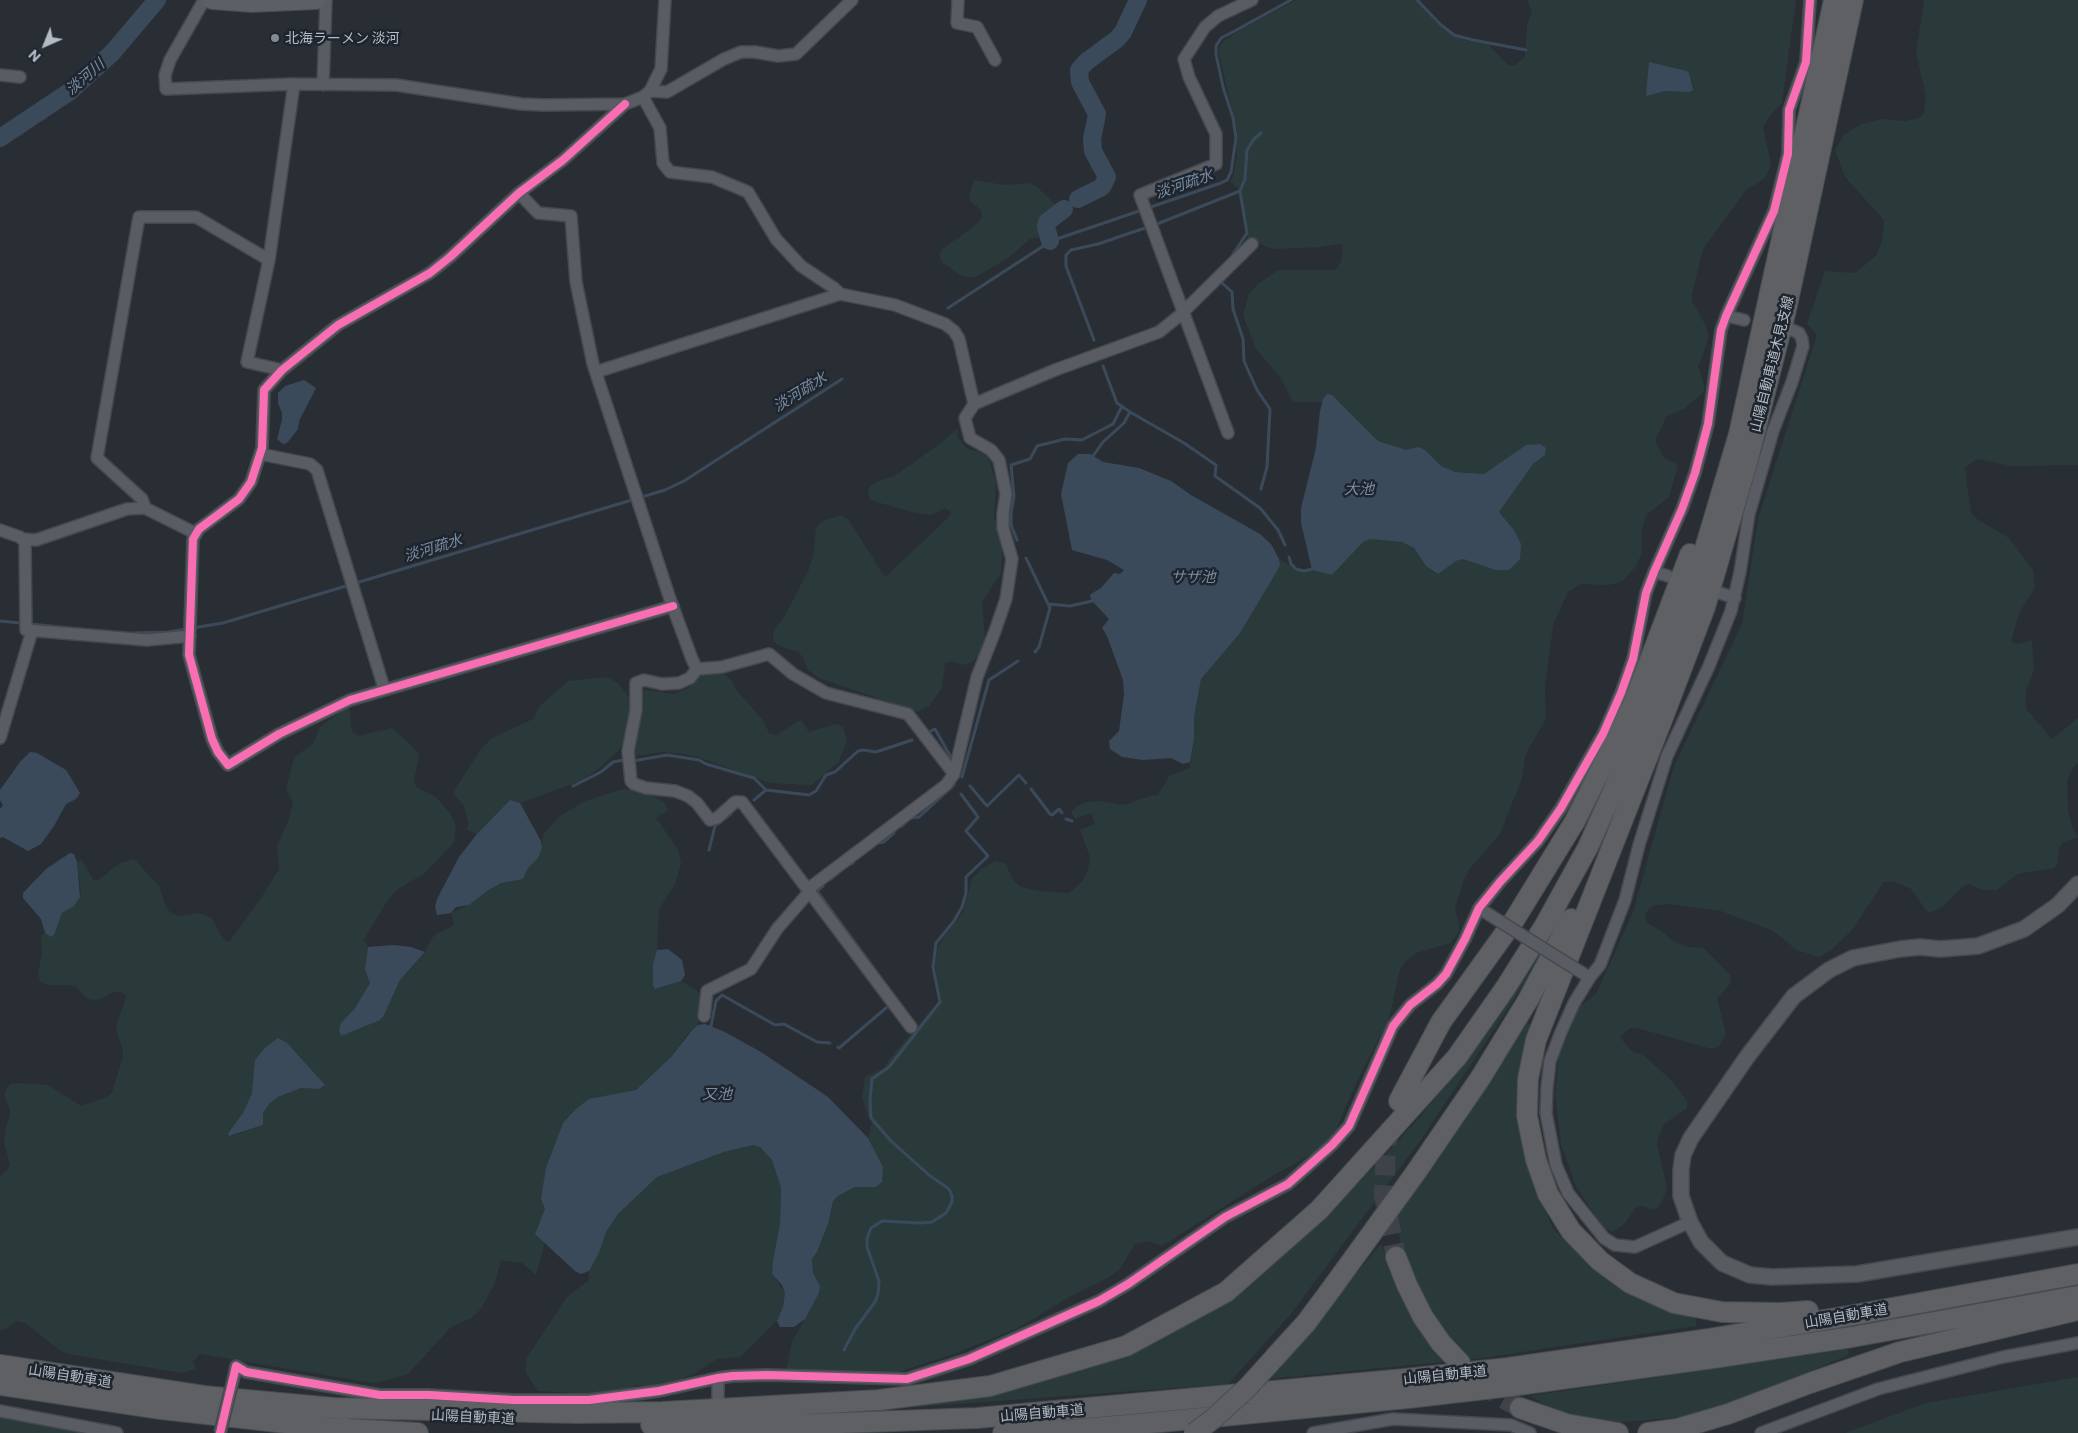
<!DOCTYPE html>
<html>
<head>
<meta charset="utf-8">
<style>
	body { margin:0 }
	#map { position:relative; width:2078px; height:1433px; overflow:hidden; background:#292e34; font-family:Commissioner,sans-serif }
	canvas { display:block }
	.north { position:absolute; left:20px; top:20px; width:50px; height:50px; -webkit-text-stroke:4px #1e252e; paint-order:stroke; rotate:224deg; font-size:14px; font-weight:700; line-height:20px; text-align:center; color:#b4bbc5 }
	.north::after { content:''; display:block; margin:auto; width:18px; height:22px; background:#b4bbc5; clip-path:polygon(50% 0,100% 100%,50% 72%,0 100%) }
</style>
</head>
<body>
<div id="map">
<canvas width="2078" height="1433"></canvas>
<div class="north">N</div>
</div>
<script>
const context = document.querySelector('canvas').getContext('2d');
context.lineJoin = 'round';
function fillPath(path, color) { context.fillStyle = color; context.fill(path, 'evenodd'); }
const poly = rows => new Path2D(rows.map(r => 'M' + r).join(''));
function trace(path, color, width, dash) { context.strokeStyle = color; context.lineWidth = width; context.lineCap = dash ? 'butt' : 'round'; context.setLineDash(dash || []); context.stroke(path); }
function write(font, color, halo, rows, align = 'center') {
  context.font = font + ' Commissioner,"Noto Sans JP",sans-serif'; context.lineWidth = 5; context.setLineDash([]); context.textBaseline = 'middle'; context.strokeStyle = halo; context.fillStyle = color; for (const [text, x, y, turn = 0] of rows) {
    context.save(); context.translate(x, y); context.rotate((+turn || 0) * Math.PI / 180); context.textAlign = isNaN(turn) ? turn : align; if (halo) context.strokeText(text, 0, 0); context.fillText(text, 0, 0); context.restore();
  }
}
fillPath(poly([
	[1296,0,1415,0,1446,32,1464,40,1489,45,1507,64,1514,66,1525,57,1527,24,1532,12,1527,0,1796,0,1782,103,1771,114,1763,127,1771,164,1765,178,1746,190,1703,249,1692,294,1692,301,1706,326,1708,333,1708,340,1698,367,1705,387,1702,394,1685,408,1666,417,1655,441,1664,458,1678,465,1669,497,1646,515,1642,529,1642,553,1636,566,1623,581,1609,585,1581,584,1568,592,1553,625,1545,687,1546,718,1525,756,1522,778,1500,834,1471,867,1464,879,1455,908,1460,930,1451,943,1416,953,1405,962,1400,969,1389,1019,1356,1083,1335,1132,1320,1149,1269,1178,1162,1246,1149,1241,1135,1244,1120,1269,1108,1278,1069,1297,1018,1328,956,1353,889,1375,786,1369,792,1342,819,1293,820,1286,813,1273,812,1259,817,1252,828,1224,833,1201,838,1196,855,1187,876,1187,883,1167,868,1138,872,1122,868,1117,862,1097,865,1077,885,1068,888,1061,939,1001,935,966,936,952,943,938,963,912,972,879,982,869,995,861,1005,863,1013,879,1019,886,1038,891,1069,893,1083,881,1088,870,1090,857,1080,830,1095,824,1091,813,1075,819,1071,812,1077,806,1087,802,1101,801,1124,805,1150,796,1158,795,1169,776,1190,768,1194,739,1194,717,1201,679,1240,633,1280,566,1279,559,1298,570,1312,570,1332,575,1363,542,1370,539,1402,542,1414,548,1426,566,1437,574,1456,561,1463,559,1495,570,1509,570,1514,530,1499,512,1533,464,1544,455,1526,445,1484,474,1455,472,1441,467,1425,450,1406,450,1378,441,1332,395,1326,395,1323,402,1293,402,1280,377,1256,349,1243,315,1249,294,1258,284,1278,270,1333,270,1337,268,1341,262,1343,245,1338,244,1320,247,1272,249,1256,242,1248,241,1242,196,1241,191,1230,181,1233,177,1237,155,1237,131,1219,54,1219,47,1224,41,1242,29],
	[1924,0,2078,0,2078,465,2012,466,1977,459,1965,468,1971,513,1977,519,2009,538,2033,570,2035,588,2019,613,2011,642,2018,644,2032,640,2034,670,2026,691,2026,709,2052,739,2078,718,2078,763,2073,767,2067,780,2068,810,2071,824,2078,837,2063,842,2059,848,2058,862,2054,868,2017,874,1997,890,1982,890,1969,884,1963,886,1942,907,1928,913,1911,889,1892,881,1884,882,1851,931,1831,950,1819,957,1797,950,1773,931,1721,911,1670,904,1656,905,1649,909,1645,915,1647,923,1660,930,1673,941,1687,947,1704,948,1730,975,1731,983,1717,998,1726,1034,1719,1046,1712,1049,1637,1028,1630,1028,1620,1037,1630,1050,1644,1056,1673,1082,1687,1101,1687,1108,1664,1124,1658,1138,1657,1145,1667,1188,1662,1202,1658,1208,1651,1209,1644,1206,1637,1206,1625,1223,1613,1232,1603,1228,1576,1186,1561,1145,1555,1094,1559,1057,1578,1008,1596,994,1633,912,1674,766,1742,624,1758,519,1817,335,1807,324,1825,271,1855,273,1876,256,1882,241,1884,220,1845,177,1835,150,1844,135,1861,124,1883,119,1905,121,1919,118,1924,114,1926,97,1916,52],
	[974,180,1005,185,1028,183,1036,186,1055,204,1054,234,1030,239,1008,258,974,278,960,275,942,262,939,255,942,249,972,228,982,218,981,210,970,201,970,193],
	[958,428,957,436,966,448,987,455,996,482,994,519,998,527,1002,549,1001,573,982,602,985,639,985,646,982,653,971,663,964,665,952,661,945,663,942,688,929,706,918,712,819,678,808,670,803,657,798,652,777,645,773,639,773,632,786,614,809,569,813,556,816,528,821,522,841,515,848,519,885,577,947,519,951,512,945,508,932,515,911,512,870,500,868,493,870,487,875,483,896,475,941,443],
	[710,672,725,675,730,679,737,691,763,720,769,733,776,735,801,720,809,732,836,724,843,727,847,741,839,761,812,785,770,783,698,757,684,754,663,752,634,756,635,735,644,704,638,689,675,694,688,688,703,673],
	[607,677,619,684,628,696,632,710,622,744,619,750,597,770,578,782,520,803,512,800,505,805,477,834,467,830,468,823,464,805,454,795,454,791,481,749,492,738,533,719,540,706,568,681],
	[349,706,352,732,358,736,392,728,415,749,419,755,414,780,416,787,436,797,450,813,456,827,454,842,425,873,398,889,390,897,366,935,364,940,368,947,365,969,370,983,355,1008,341,1023,339,1030,341,1036,384,1015,400,980,425,953,431,939,436,934,454,925,451,913,469,905,487,891,501,883,515,880,525,873,542,848,543,834,560,816,585,801,623,789,642,791,664,802,668,810,656,818,678,849,681,863,675,884,659,909,657,950,653,964,653,986,656,989,681,981,696,990,700,996,698,1025,688,1033,672,1056,636,1090,616,1095,541,1199,545,1209,535,1234,545,1243,536,1275,522,1263,501,1260,495,1283,481,1309,471,1318,451,1327,408,1374,380,1382,373,1383,200,1354,193,1362,196,1369,182,1373,68,1354,61,1351,25,1323,17,1321,6,1329,0,1330,0,1176,7,1170,10,1164,4,1143,5,1129,10,1116,10,1109,4,1096,6,1089,11,1084,18,1083,48,1085,81,1106,107,1097,112,1092,123,1057,123,1050,116,1029,117,1022,127,996,121,992,114,992,100,999,93,1000,86,998,76,987,69,985,47,985,40,981,38,974,42,954,41,936,45,933,51,937,54,935,62,913,74,906,81,893,77,862,82,860,94,881,100,879,120,863,134,859,159,886,166,907,171,913,178,916,199,913,212,918,223,939,229,942,261,898,279,869,277,847,288,822,293,802,286,789,293,762,296,756,314,743,320,727],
	[325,1085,319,1089,301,1088,278,1097,269,1104,263,1113,263,1125,232,1136,228,1132,243,1113,252,1093],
	[1534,957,1540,960,1420,1141,1290,1315,1228,1384,917,1407,916,1401,1129,1353,1303,1237,1365,1176,1422,1115],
	[1525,1021,1531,1025,1519,1078,1531,1174,1553,1229,1592,1268,1635,1295,1696,1310,1696,1326,1469,1360,1435,1325,1402,1250,1395,1216],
	[753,1145,760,1147,772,1160,781,1188,780,1224,773,1260,772,1274,785,1293,783,1307,777,1321,740,1357,717,1359,692,1375,658,1387,636,1385,613,1395,538,1391,526,1373,526,1359,567,1297,589,1280,589,1271,599,1253,606,1232,618,1214,657,1177,724,1152],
	[1381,1244,1402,1299,1425,1334,1452,1361,1268,1379],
	[1848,1349,1849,1355,1728,1404,1683,1417,1611,1423,1564,1415,1530,1396],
	[2078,1377,2078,1433,1845,1433,1926,1403],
	[0,1416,96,1433,0,1433]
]), '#2a3a3a');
fillPath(poly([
	[1649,62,1687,71,1689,73,1693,90,1689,92,1665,91,1646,96],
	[304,380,316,388,299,421,298,429,287,443,283,444,277,439,282,420,282,413,278,403,278,393,285,386],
	[1327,394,1332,395,1378,441,1406,450,1418,447,1425,450,1441,466,1455,472,1484,474,1526,445,1540,444,1546,448,1545,455,1533,464,1499,512,1514,530,1521,544,1520,559,1509,570,1495,570,1463,559,1456,561,1438,574,1426,566,1414,548,1402,542,1370,539,1363,542,1332,575,1312,570,1301,523,1301,508,1316,448,1320,411,1323,399],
	[1078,454,1090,454,1103,462,1139,468,1171,481,1191,495,1260,534,1271,544,1279,559,1280,566,1240,633,1201,679,1194,717,1194,739,1190,762,1183,764,1171,758,1143,760,1122,757,1110,749,1109,741,1119,731,1124,695,1123,680,1107,636,1102,628,1109,619,1092,601,1090,596,1091,594,1101,588,1114,573,1120,574,1124,570,1107,560,1072,550,1061,494,1068,463],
	[30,752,37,753,66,770,80,793,76,799,66,804,54,826,41,844,28,851,3,837,0,838,0,809,3,805,0,800,0,790,20,762],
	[510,800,520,803,541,841,542,848,538,858,528,868,523,879,501,883,487,891,469,905,456,907,451,913,437,915,435,906,437,899,459,857,477,834],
	[70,853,74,854,77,862,80,897,74,906,62,913,54,935,51,937,45,933,41,919,23,898,23,893,46,869],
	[393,945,411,947,425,952,400,980,384,1015,380,1020,341,1036,339,1030,341,1023,355,1008,370,983,365,969,368,947],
	[668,949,682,960,685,975,681,981,655,989,653,986,653,964,657,950],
	[705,1024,725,1032,761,1052,828,1097,868,1138,883,1167,882,1182,876,1187,855,1187,838,1196,833,1201,828,1224,817,1252,812,1259,813,1273,820,1286,819,1293,805,1319,794,1327,780,1327,777,1321,783,1307,785,1293,782,1285,772,1274,773,1260,780,1224,781,1188,772,1160,760,1147,753,1145,724,1152,657,1177,618,1214,606,1232,599,1253,589,1271,581,1274,575,1271,535,1234,545,1209,541,1199,546,1168,563,1123,576,1109,589,1099,636,1090,672,1056,692,1030,698,1025],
	[278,1038,287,1043,325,1085,319,1089,301,1088,278,1097,269,1104,263,1113,263,1125,229,1136,228,1133,243,1113,252,1093,255,1060,265,1048]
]), '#3b4a5b');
trace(poly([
	[1417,0,1441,25,1454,35,1473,40,1526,50],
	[1148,208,1221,183,1227,180,1231,172,1236,138,1233,118,1223,87,1216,54,1216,46,1221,38,1231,33,1291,0],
	[1157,224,1240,191],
	[1233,254,1247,233,1240,191,1245,179,1247,150,1254,139,1261,133],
	[1220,281,1232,292,1233,309,1243,339,1244,361,1257,390,1270,409,1267,467,1261,489],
	[948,308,1051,241,1142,210],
	[1094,340,1066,266,1066,255,1071,250,1098,244,1145,228],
	[1103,366,1117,403,1130,412,1184,443,1216,465,1215,476,1260,508,1278,530,1285,545],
	[1093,456,1103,442,1124,423,1130,412],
	[1017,540,1011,525,1011,513,1014,497,1011,465,1030,459,1037,446,1065,439,1082,440,1113,424,1122,406],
	[1289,557,1291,564,1296,569,1304,571,1312,569],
	[1026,558,1050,608,1039,647,1035,652],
	[1048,604,1070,606,1092,601],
	[0,621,101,631],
	[133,633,168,632,223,623,665,490,684,481,842,379],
	[931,731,935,729,953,761],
	[633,761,667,755,699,760,706,764,754,778,766,790,809,795,816,791,826,775,835,772,858,751,863,750,876,752,912,740],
	[962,777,989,680,1018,661],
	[573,786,601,772,613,762,624,760],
	[970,786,987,806,1019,775,1026,783],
	[1031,789,1050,814,1052,815,1059,809,1062,813],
	[754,800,766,790],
	[1066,819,1072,821],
	[902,826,910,818,919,817,954,785],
	[878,843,884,842,894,833],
	[709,850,715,826,731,814],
	[845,867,853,863],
	[831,879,838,873],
	[823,886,817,891,897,1000],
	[711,1026,716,1001,722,995,775,1025,784,1024,817,1042,830,1043],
	[838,1047,839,1048,886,1008],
	[844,1350,855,1329,875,1302,878,1294,879,1281,867,1247,867,1238,871,1228,882,1221,920,1223,932,1222,946,1213,952,1202,952,1196,949,1189,929,1175,891,1141,871,1118,870,1100,872,1079,889,1067,940,1002,933,967,936,943,954,921,962,907,966,893,966,877,988,856,966,831,978,817,961,794]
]), '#3b4a5b', 3);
trace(poly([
	[0,138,69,92,112,53,157,0],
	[1078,199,1102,187,1107,177,1093,151,1092,139,1097,114,1080,82,1079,70,1086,62,1117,39,1123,32,1138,0],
	[1050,241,1046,227,1047,222,1064,209]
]), '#3b4a5b', 18);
trace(poly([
	[1391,1126,1386,1143,1384,1196,1396,1257],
	[1480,1381,1499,1396,1520,1408]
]), '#3e434a', 20, [20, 10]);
const street = poly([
	[204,0,170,60,165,75,166,89,294,84,396,85,521,104,544,105,625,104,643,97,650,91,661,69,665,0],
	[958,0,957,23,977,27,995,60],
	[0,75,20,77],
	[323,85,326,0],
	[650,91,667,92,724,59,741,52,755,52,778,56,796,54,852,0],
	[643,97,660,128,663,163,670,172,712,177,748,192,776,239,801,266,834,288,840,294,895,305,945,324,954,331,959,339,974,404],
	[625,104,563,160,519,193,450,257,430,273,338,325,282,370,264,390,262,448,251,482,239,499,199,529,193,539,189,655,212,739,218,752,228,765,279,734,350,700,673,606],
	[519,193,538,213,571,216,576,282,593,364,670,599,692,659,697,669],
	[1726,316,1744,320],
	[282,370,247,362,269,260,294,84],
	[596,372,840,294],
	[1228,433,1140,195,1216,164,1216,134,1189,77,1184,59,1205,27,1218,16,1252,0],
	[260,454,310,464,317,470,384,688],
	[0,530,20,537,25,542,26,630,147,640,190,636],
	[195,533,145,508,142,499,97,458,139,217,196,217,269,260],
	[23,539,36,540,127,509,145,508],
	[1654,572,1668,576],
	[1720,593,1735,598],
	[697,669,690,678,679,683,662,684,644,680,636,683,636,710,628,751,631,781,634,784,646,788,675,791,688,796,697,803,710,820,717,818,735,802,742,802,911,1027],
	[697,669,722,667,769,654,793,674,826,693,908,714,954,774],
	[0,738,32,631],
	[808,889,946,785,954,774,977,677,995,631,1006,599,1012,559,1003,528,1003,513,1006,494,999,460,991,450,970,438,965,418,974,404,1055,370,1159,332,1179,316,1252,244],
	[704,1016,707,991,751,969,777,929,810,891],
	[1690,1222,1635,1247,1615,1245,1604,1238,1568,1193,1556,1165,1546,1113,1547,1087,1550,1061,1561,1032,1574,1003,1590,977,1600,965,1625,900,1639,845,1667,756,1709,666,1731,611,1740,572,1749,514,1773,431,1792,382,1803,346,1802,339,1799,333,1792,330],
	[234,1376,236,1366,246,1372,380,1395,429,1395,513,1400,589,1400,659,1391,718,1378,733,1376,767,1375,907,1379,969,1359,1099,1301,1128,1284,1225,1217,1288,1184,1332,1145,1349,1126,1393,1026,1410,1005,1437,984,1446,974,1465,939,1479,908,1500,882,1538,841,1561,808,1603,734,1621,693,1633,659,1646,593,1654,572,1682,509,1695,473,1708,424,1721,330,1726,316,1774,211,1788,154,1789,110,1806,62,1810,0],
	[718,1378,718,1398],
	[0,1411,117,1433],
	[1313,1433,1393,1419,1511,1425,1530,1433],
	[1761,1433,1878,1389,2003,1357,2078,1343]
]);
const secondary = poly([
	[2078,884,2058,905,2024,929,1978,946,1940,949,1920,947,1900,949,1853,958,1829,970,1794,996,1747,1057,1691,1138,1683,1155,1681,1170,1681,1196,1690,1222,1701,1242,1722,1263,1750,1275,1772,1277,1857,1274,2078,1237]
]);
const primary = poly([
	[212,0,252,3,317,0]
]);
const highway = poly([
	[1399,1101,1441,1022,1513,922,1575,821,1633,705,1690,554],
	[1396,1257,1407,1285,1423,1317,1441,1343,1460,1363],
	[1808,1311,1780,1313,1722,1312,1674,1303,1630,1283,1600,1261,1571,1231,1548,1194,1536,1160,1527,1116,1528,1079,1536,1040,1662,720,1705,607,1748,459,1786,310,1853,0],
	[1276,1356,1306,1323,1332,1288,1414,1175,1481,1077,1528,1000,1571,919],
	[0,1365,204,1396,345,1409],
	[0,1385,161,1409,330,1428,418,1433],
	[333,1408,577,1413,662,1412,879,1400,990,1386,1126,1346,1226,1292,1319,1210,1457,1057,1506,987,1545,925,1588,847,1648,713,1690,599,1739,434,1834,0],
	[1520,1408,1566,1424,1618,1433],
	[651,1425,813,1424,977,1418,1405,1379,1508,1368,1709,1339,1848,1316,2078,1274],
	[1003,1433,1072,1430,1161,1422,1408,1398,1511,1386,1713,1358,1852,1337,2078,1296],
	[1648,1433,1677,1429,1728,1414,1810,1383,1900,1352,2078,1310]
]);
trace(street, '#45494d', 14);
trace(secondary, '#45494d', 18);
trace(primary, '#44494e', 20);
trace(highway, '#464b50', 22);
trace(street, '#595d63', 11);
trace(secondary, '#585b60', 15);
trace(primary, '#5c5f64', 18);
trace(highway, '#5e6063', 20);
const streetBridge = poly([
	[1485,912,1584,974],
	[220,1433,234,1376]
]);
const highwayBridge = poly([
	[1194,1433,1213,1419,1248,1387,1276,1356]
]);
trace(streetBridge, '#45494d', 14, []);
trace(highwayBridge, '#464b50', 22, []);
trace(streetBridge, '#595d63', 11);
trace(highwayBridge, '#5e6063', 20);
trace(poly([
	[625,104,563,160,519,193,450,257,430,273,338,325,282,370,264,390,262,448,251,482,239,499,199,529,193,539,189,655,212,739,218,752,228,765,279,734,350,700,673,606],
	[220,1433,236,1366,246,1372,380,1395,429,1395,513,1400,589,1400,659,1391,718,1378,733,1376,767,1375,907,1379,969,1359,1099,1301,1128,1284,1225,1217,1288,1184,1332,1145,1349,1126,1393,1026,1410,1005,1437,984,1446,974,1465,939,1479,908,1500,882,1538,841,1561,808,1603,734,1621,693,1633,659,1646,593,1654,572,1682,509,1695,473,1708,424,1721,330,1726,316,1774,211,1788,154,1789,110,1806,62,1810,0]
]), '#f96db3', 8);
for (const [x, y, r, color] of [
	[275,38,5,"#838a92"]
]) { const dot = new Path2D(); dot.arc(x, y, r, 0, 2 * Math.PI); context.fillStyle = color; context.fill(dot); trace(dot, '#1e252e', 2); }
write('14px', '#b4bbc5', '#1e252e', [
	["北海ラーメン 淡河",285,38]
], 'left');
write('14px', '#b4bbc5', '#1e252e', [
	["山陽自動車道木見支線",1772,364,-76],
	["山陽自動車道",1846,1316,-10],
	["山陽自動車道",1445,1375,-6],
	["山陽自動車道",70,1376,9],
	["山陽自動車道",1042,1413,-5],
	["山陽自動車道",473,1417,3]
]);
write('italic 15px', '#798da4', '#1e252e', [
	["淡河川",85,77,-41],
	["淡河疏水",1184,184,-19],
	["淡河疏水",800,392,-32],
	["大池",1359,489],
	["淡河疏水",433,548,-17],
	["サザ池",1193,577],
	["又池",717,1094]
]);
</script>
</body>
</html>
